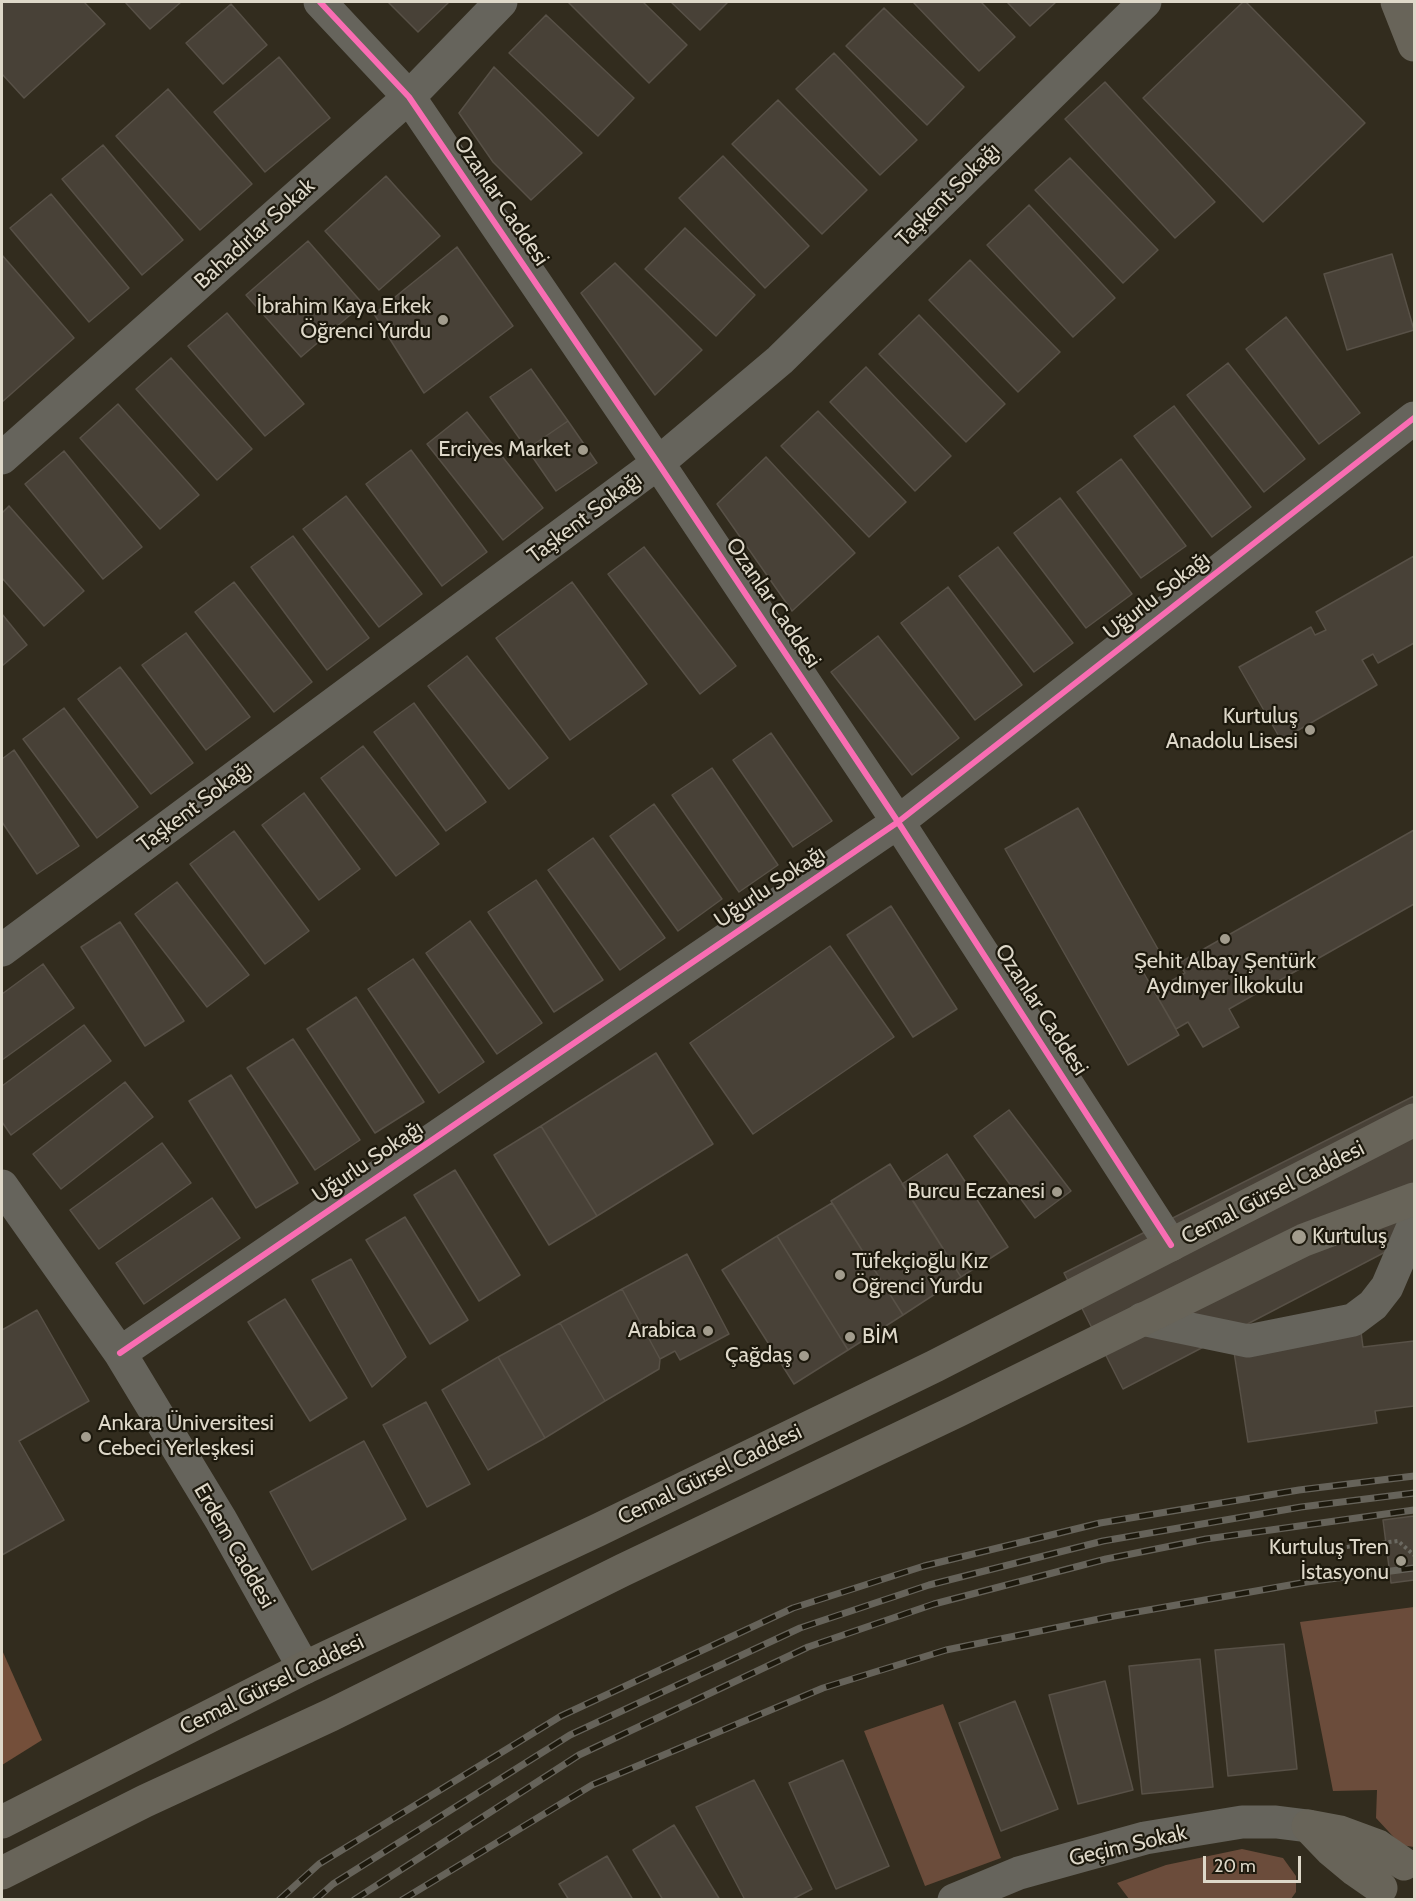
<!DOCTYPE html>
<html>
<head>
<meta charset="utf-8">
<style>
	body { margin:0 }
	#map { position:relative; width:1416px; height:1901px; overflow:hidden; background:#322c1e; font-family:Cabin,sans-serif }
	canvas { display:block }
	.frame { position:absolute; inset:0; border:3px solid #ded8c9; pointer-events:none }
	.scale { position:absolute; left:1203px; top:1856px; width:98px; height:27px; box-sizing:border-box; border:3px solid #ded8c9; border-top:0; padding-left:8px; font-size:18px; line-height:21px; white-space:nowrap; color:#ded8c9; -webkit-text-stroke:4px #1d190d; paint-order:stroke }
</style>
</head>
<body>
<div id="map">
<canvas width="1416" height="1901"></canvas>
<div class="frame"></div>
<div class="scale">20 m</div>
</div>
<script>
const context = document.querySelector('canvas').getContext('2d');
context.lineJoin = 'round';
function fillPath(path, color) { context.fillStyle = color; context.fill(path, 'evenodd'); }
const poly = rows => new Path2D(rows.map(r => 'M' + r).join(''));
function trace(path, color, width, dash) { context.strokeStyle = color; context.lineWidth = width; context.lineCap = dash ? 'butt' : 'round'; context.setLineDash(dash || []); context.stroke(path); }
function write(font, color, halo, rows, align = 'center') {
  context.font = font + ' Cabin,sans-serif'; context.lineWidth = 4.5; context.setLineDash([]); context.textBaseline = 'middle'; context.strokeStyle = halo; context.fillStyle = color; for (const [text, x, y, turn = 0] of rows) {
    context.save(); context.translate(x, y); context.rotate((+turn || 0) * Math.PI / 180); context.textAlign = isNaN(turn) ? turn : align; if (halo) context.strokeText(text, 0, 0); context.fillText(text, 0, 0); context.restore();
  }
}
fillPath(poly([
	[1414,1607,1414,1847,1401,1845,1376,1818,1377,1790,1333,1791,1300,1622],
	[943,1704,1001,1858,925,1886,864,1731],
	[1242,1849,1283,1858,1296,1876,1296,1892,1291,1899,1129,1899,1117,1883,1166,1865]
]), '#6b4c3b');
fillPath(poly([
	[2,1650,42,1740,2,1765]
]), '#744f3a');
const building = poly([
	[2,2,84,2,105,24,24,98,2,74,2,2],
	[125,2,181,2,150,29,125,2],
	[388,2,449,2,418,32,388,2],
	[568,2,643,2,687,45,649,83,568,2],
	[671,2,728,2,700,30,671,2],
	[913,2,981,2,1015,37,979,71,913,2],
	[1007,2,1056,2,1030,26,1007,2],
	[1243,2,1246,2,1365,123,1263,222,1143,98,1243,2],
	[231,4,267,45,223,84,186,43,231,4],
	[884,8,964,87,927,125,846,46,884,8],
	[546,15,634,98,598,136,509,53,546,15],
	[834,53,917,140,880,175,796,89,834,53],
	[279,57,330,118,265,172,214,112,279,57],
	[494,67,582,153,531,200,493,162,459,113,494,67],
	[1105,82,1215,202,1175,238,1065,119,1105,82],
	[168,89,252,184,200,230,116,136,168,89],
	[778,100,867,190,822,234,732,144,778,100],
	[103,145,183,240,142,275,62,179,103,145],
	[723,156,809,246,765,288,679,198,723,156],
	[1070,158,1158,250,1123,283,1035,190,1070,158],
	[386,176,440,236,379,290,325,231,386,176],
	[51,194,129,288,89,322,10,228,51,194],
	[1029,205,1115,298,1073,337,987,245,1029,205],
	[685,228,755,295,716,336,645,269,685,228],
	[308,241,363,304,301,357,246,295,308,241],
	[457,247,513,326,424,393,374,314,457,247],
	[1392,254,1414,330,1347,350,1324,274,1392,254],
	[2,255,74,338,2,402,2,255],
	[970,260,1060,352,1018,392,929,300,970,260],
	[615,263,702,350,655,395,581,293,615,263],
	[227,313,304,404,265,436,188,346,227,313],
	[919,315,1005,404,966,442,879,354,919,315],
	[1286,317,1360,413,1319,444,1246,349,1286,317],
	[171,358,252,449,217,480,136,389,171,358],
	[1228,363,1305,459,1264,492,1187,395,1228,363],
	[866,367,951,456,915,491,830,402,866,367],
	[531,369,568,421,527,449,490,397,531,369],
	[118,404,199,495,160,529,80,438,118,404],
	[1174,406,1251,507,1212,537,1134,436,1174,406],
	[818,411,906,502,869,537,781,446,818,411],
	[467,412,543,508,503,540,427,444,467,412],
	[568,421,597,463,556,491,527,449,568,421],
	[411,450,487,552,442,586,366,484,411,450],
	[64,451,142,547,103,579,25,484,64,451],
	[766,457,855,553,792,611,717,504,766,457],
	[1121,459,1186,546,1141,578,1077,492,1121,459],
	[346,496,422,594,379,627,303,529,346,496],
	[1060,498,1132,594,1086,628,1014,533,1060,498],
	[9,506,84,591,44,626,2,578,2,513,9,506],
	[293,536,369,638,327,670,251,567,293,536],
	[644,547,736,666,700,694,608,574,644,547],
	[998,547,1073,643,1034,672,959,576,998,547],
	[1414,556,1414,643,1378,663,1373,654,1362,660,1377,685,1281,740,1239,667,1311,627,1315,635,1326,630,1316,612,1414,556],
	[234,582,312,682,274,712,195,612,234,582],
	[572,582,647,684,570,740,496,638,572,582],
	[948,587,1022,685,975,720,901,623,948,587],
	[2,614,27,645,2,666,2,614],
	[186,633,250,717,206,750,142,665,186,633],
	[878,636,959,738,912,775,831,672,878,636],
	[467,656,548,758,509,789,428,686,467,656],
	[120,667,193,763,151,794,78,699,120,667],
	[414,703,486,802,446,831,374,732,414,703],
	[64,708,138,807,97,838,23,739,64,708],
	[771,733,832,821,793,847,733,760,771,733],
	[363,746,439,844,396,876,321,778,363,746],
	[14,750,79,846,37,874,2,822,2,759,14,750],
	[712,768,778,865,739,892,672,795,712,768],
	[304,793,360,869,319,900,262,825,304,793],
	[654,804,722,899,678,931,610,836,654,804],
	[1078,808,1163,958,1142,970,1179,1035,1128,1065,1005,849,1078,808],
	[1414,830,1414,904,1229,1009,1239,1027,1203,1047,1188,1022,1176,1029,1154,991,1185,973,1179,963,1414,830],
	[234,831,309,931,265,964,190,864,234,831],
	[593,838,665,938,620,970,548,870,593,838],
	[536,880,603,980,554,1012,488,912,536,880],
	[177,882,249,975,207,1007,135,914,177,882],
	[891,906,957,1009,913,1037,847,935,891,906],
	[470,921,542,1023,497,1054,426,953,470,921],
	[120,922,184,1021,145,1046,81,947,120,922],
	[830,946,894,1037,753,1134,690,1043,830,946],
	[413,959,484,1062,439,1093,368,989,413,959],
	[43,964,74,1008,2,1060,2,994,43,964],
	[356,997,424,1102,375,1133,307,1029,356,997],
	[84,1025,111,1061,11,1135,2,1122,2,1086,84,1025],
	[293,1039,360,1140,315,1170,247,1068,293,1039],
	[656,1053,713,1144,597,1216,541,1126,656,1053],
	[231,1075,298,1183,256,1208,189,1101,231,1075],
	[125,1082,153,1117,61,1189,33,1154,125,1082],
	[1414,1096,1414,1237,1123,1389,1064,1273,1414,1096],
	[1009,1110,1071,1191,1035,1218,974,1136,1009,1110],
	[541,1126,597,1216,549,1245,494,1155,541,1126],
	[162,1143,191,1183,99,1249,70,1210,162,1143],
	[947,1154,1008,1247,961,1277,902,1184,947,1154],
	[890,1164,961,1277,903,1315,831,1201,890,1164],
	[455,1170,520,1275,479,1301,414,1195,455,1170],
	[212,1198,240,1238,144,1304,116,1263,212,1198],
	[832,1203,903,1315,848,1350,777,1236,832,1203],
	[405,1217,468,1320,430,1344,366,1240,405,1217],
	[777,1236,848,1350,794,1384,722,1270,777,1236],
	[687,1254,729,1334,680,1360,675,1351,660,1359,622,1289,687,1254],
	[351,1259,406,1357,372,1387,312,1280,351,1259],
	[622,1289,660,1359,659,1369,605,1401,560,1323,622,1289],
	[285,1299,347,1398,310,1421,248,1322,285,1299],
	[37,1310,89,1401,19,1441,64,1520,2,1555,2,1330,37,1310],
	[560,1323,605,1401,545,1438,498,1357,560,1323],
	[1361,1332,1363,1347,1414,1341,1414,1406,1375,1411,1377,1423,1248,1442,1234,1352,1361,1332],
	[498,1357,545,1438,488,1470,442,1390,498,1357],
	[426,1402,470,1484,427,1507,383,1425,426,1402],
	[364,1441,406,1519,312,1570,270,1492,364,1441],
	[1414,1516,1414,1580,1391,1583,1383,1520,1414,1516],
	[1284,1644,1297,1769,1228,1776,1215,1650,1284,1644],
	[1200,1659,1213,1787,1142,1794,1129,1666,1200,1659],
	[1105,1681,1133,1790,1078,1804,1049,1695,1105,1681],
	[1015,1701,1058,1809,1001,1831,959,1723,1015,1701],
	[843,1760,889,1866,836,1889,789,1783,843,1760],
	[754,1780,812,1889,791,1900,745,1900,696,1807,754,1780],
	[674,1825,720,1900,663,1900,633,1850,674,1825],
	[607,1856,633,1900,569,1900,559,1884,607,1856]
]);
fillPath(building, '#484137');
trace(building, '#585147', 1.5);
trace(poly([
	[1311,1551,1398,1541,1414,1555]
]), '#6b6961', 4, [3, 3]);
trace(poly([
	[320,2,409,97,658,463,898,822,1171,1245],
	[2,458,409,97,501,2],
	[2,950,658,463,780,360,1145,2],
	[2,1186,120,1353,221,1520,304,1668],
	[1142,1319,1248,1341,1353,1320,1373,1305,1387,1287,1414,1224],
	[120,1353,898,822,1414,418],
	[954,1900,1019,1873,1145,1838,1242,1822,1276,1822,1308,1826]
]), '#66645c', 33);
trace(poly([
	[1397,2,1414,45],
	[2,1822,304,1668,598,1530,935,1366,1414,1120],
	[1308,1826,1340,1832,1378,1846,1404,1864],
	[1308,1826,1331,1850,1355,1870,1381,1888],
	[2,1873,145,1801,331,1715,623,1570,957,1411,1304,1240,1414,1199]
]), '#686459', 33);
const rail = poly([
	[279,1900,319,1864,561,1716,793,1608,924,1566,1100,1523,1299,1490,1414,1476],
	[315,1900,333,1884,570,1735,800,1628,929,1585,1103,1541,1301,1507,1414,1493],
	[354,1900,579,1755,808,1647,934,1604,1106,1559,1206,1539,1414,1510],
	[402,1900,592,1785,823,1688,946,1650,1114,1616,1307,1582,1414,1568]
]);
trace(rail, '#66635a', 7);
trace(rail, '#1d190d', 4.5, [14]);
trace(poly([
	[320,2,409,97,658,463,898,822,1171,1245],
	[120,1353,898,822,1414,418]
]), '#f96db3', 6);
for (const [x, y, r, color] of [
	[443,320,6,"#a29c8d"],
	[583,450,6,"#a29c8d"],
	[1310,730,6,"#a29c8d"],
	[1225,939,6,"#a29c8d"],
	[1057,1192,6,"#a29c8d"],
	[1299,1237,8,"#a29c8d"],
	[840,1275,6,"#a29c8d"],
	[708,1331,6,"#a29c8d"],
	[850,1337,6,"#a29c8d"],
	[804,1356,6,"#a29c8d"],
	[86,1437,6,"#a29c8d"],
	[1401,1561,6,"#a29c8d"]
]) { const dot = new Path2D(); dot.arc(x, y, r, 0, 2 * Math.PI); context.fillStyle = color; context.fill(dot); trace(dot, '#1d190d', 2); }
write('22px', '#ded8c9', '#1d190d', [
	["Taşkent Sokağı",948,195,-45],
	["Ozanlar Caddesi",501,201,56],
	["Bahadırlar Sokak",255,234,-42],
	["Taşkent Sokağı",585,518,-37],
	["Uğurlu Sokağı",1157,596,-38],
	["Ozanlar Caddesi",773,603,56],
	["Taşkent Sokağı",195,807,-37],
	["Uğurlu Sokağı",770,887,-34],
	["Ozanlar Caddesi",1041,1010,57],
	["Uğurlu Sokağı",368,1162,-34],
	["Cemal Gürsel Caddesi",1273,1193,-27],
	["Cemal Gürsel Caddesi",710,1475,-26],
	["Erdem Caddesi",234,1546,60],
	["Cemal Gürsel Caddesi",272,1685,-26],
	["Geçim Sokak",1128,1846,-13]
]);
write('22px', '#ded8c9', '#1d190d', [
	["İbrahim Kaya Erkek",431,307],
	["Öğrenci Yurdu",431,332],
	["Erciyes Market",571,450],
	["Kurtuluş",1298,717],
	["Anadolu Lisesi",1298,742],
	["Şehit Albay Şentürk",1225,962,"center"],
	["Aydınyer İlkokulu",1225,987,"center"],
	["Burcu Eczanesi",1045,1192],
	["Kurtuluş",1312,1237,"left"],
	["Tüfekçioğlu Kız",852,1262,"left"],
	["Öğrenci Yurdu",852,1287,"left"],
	["Arabica",696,1331],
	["BİM",862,1337,"left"],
	["Çağdaş",792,1356],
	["Ankara Üniversitesi",98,1424,"left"],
	["Cebeci Yerleşkesi",98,1449,"left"],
	["Kurtuluş Tren",1389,1548],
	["İstasyonu",1389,1573]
], 'right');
</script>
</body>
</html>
